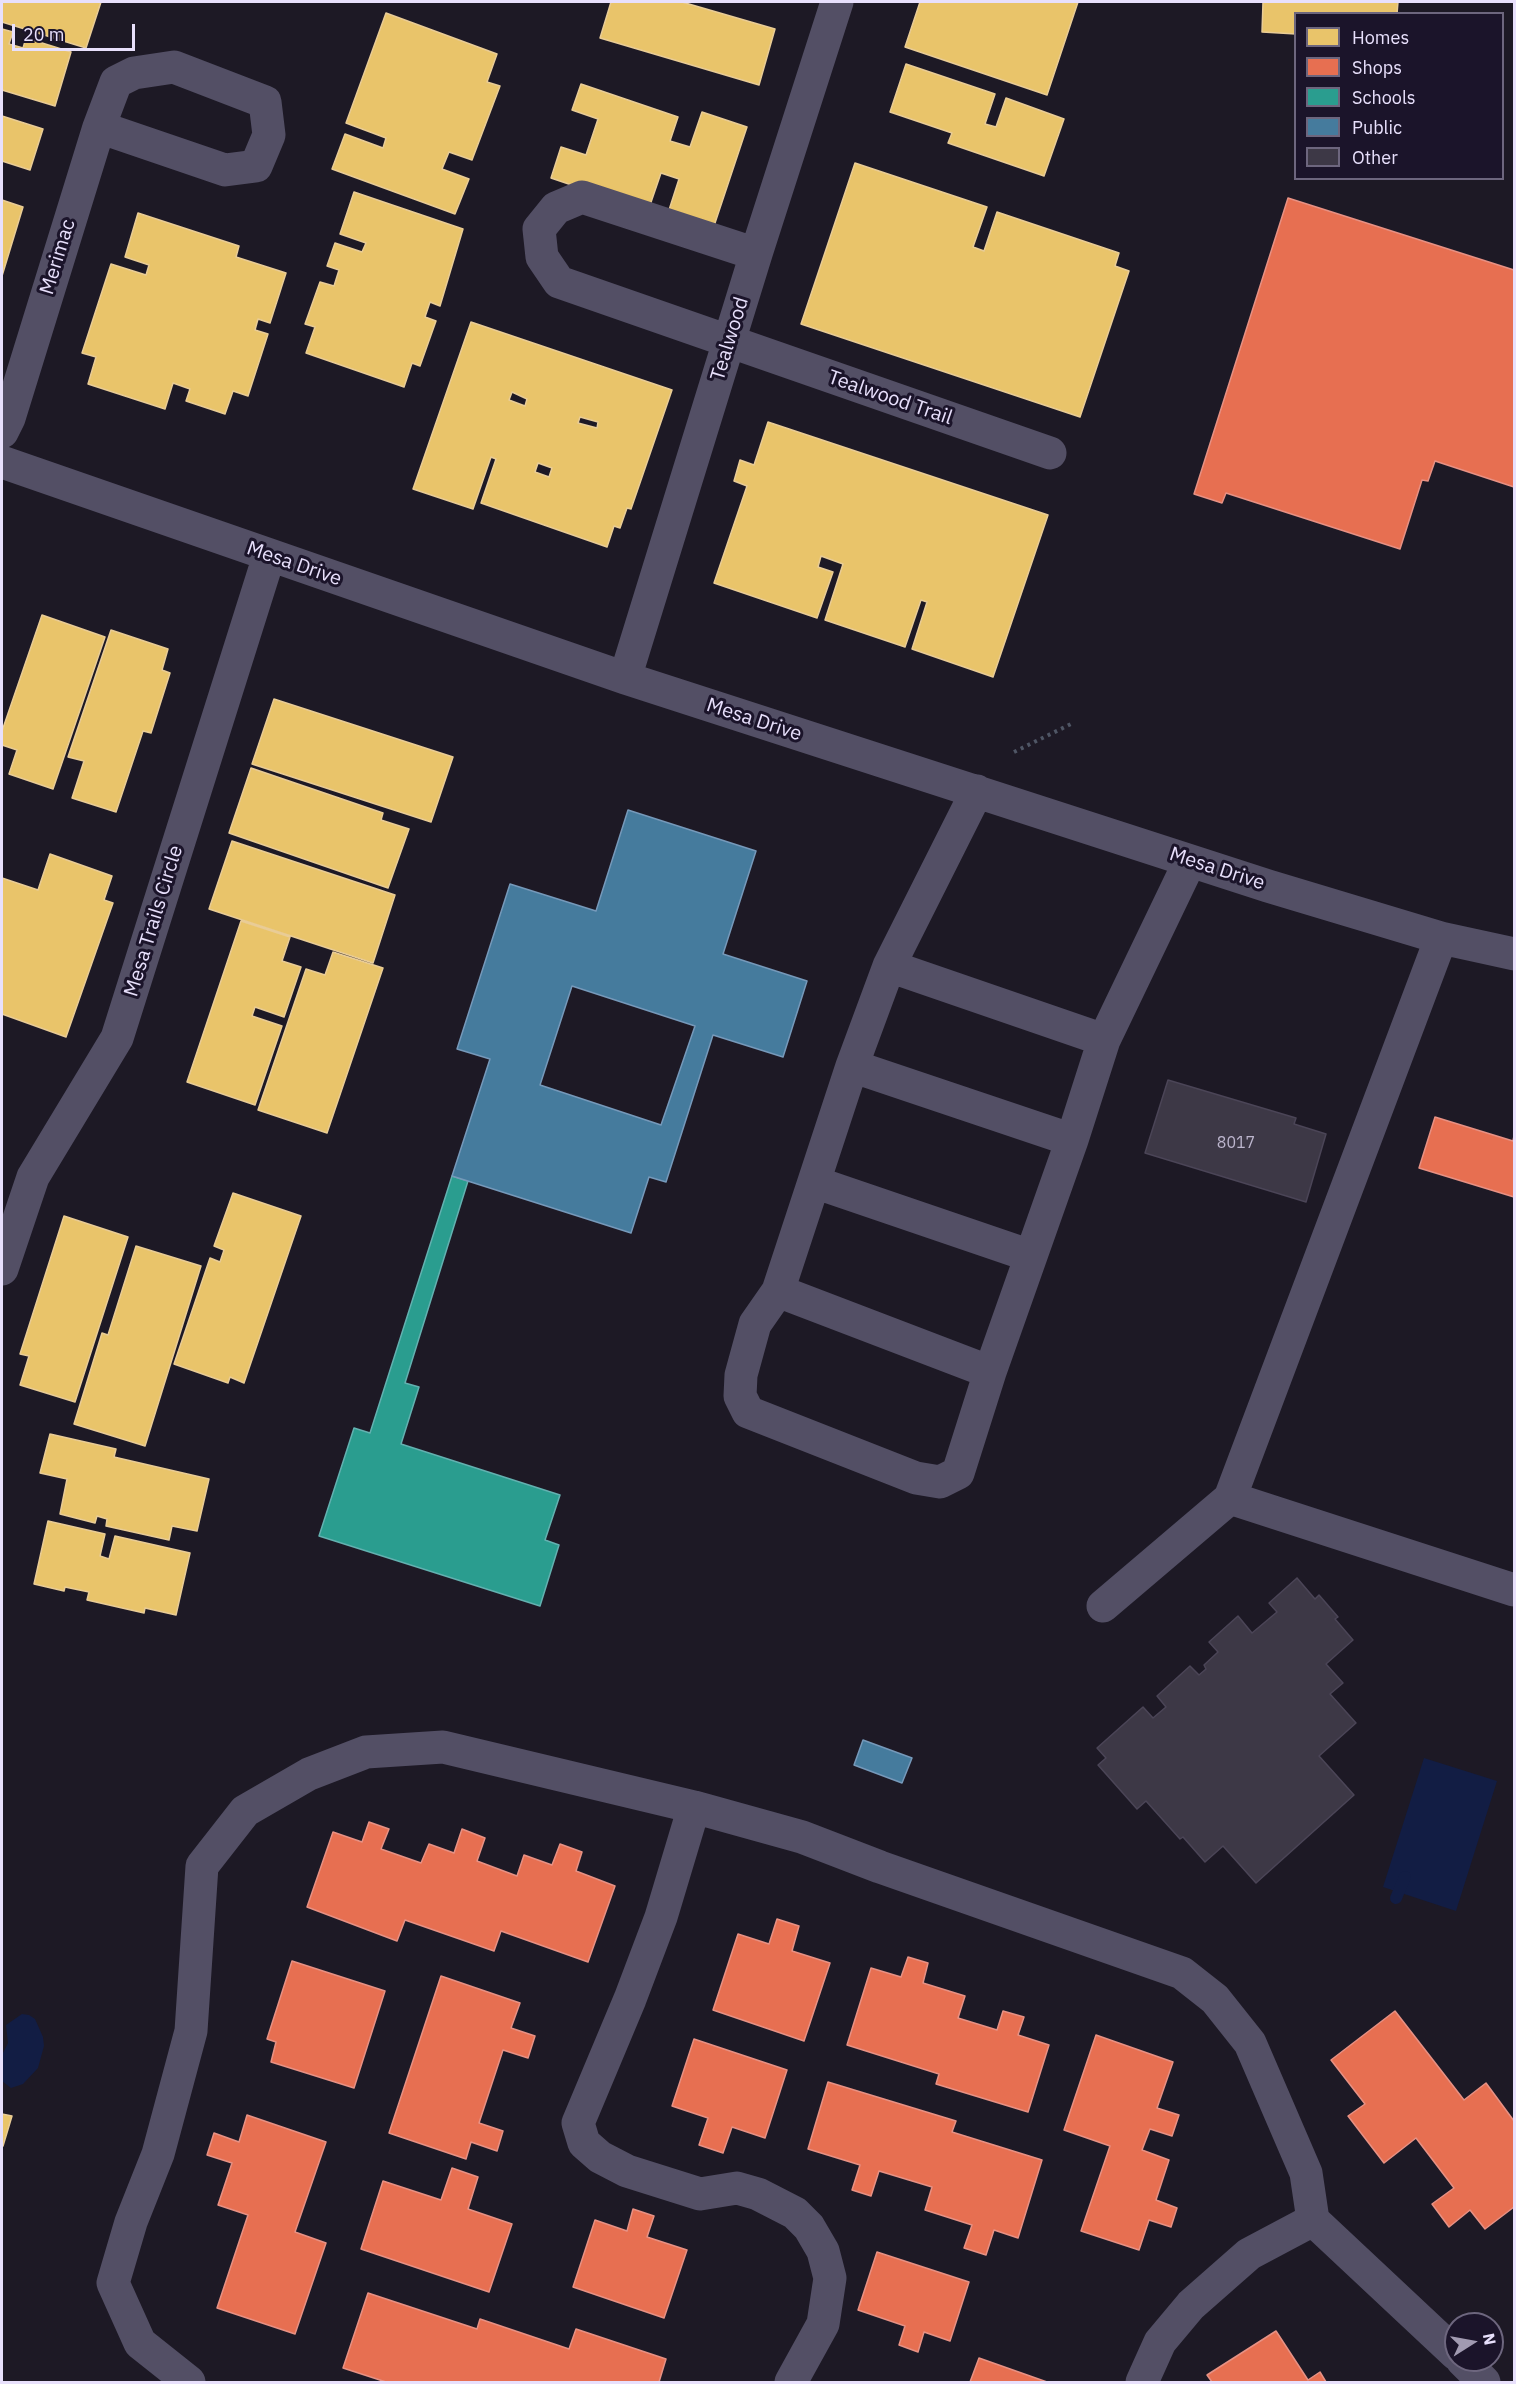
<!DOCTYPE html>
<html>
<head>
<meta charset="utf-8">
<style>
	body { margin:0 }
	#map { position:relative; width:1516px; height:2384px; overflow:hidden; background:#1d1925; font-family:"IBM Plex Sans",sans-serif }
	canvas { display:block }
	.frame { position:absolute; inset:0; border:3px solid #e8e0fc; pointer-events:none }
	.legend { position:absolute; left:1294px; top:12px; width:210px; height:168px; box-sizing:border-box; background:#1b142a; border:2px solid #6d667e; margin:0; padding:8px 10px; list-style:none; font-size:18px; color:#e8e0fc }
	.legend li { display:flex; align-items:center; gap:12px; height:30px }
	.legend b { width:30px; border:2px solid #6d667e }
	.north { position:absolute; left:1444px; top:2312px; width:60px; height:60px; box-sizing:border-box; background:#1b142a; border:2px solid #6d667e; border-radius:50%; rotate:79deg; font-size:16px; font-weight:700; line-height:24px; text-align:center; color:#e8e0fc }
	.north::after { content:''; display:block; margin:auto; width:21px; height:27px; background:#a19ab1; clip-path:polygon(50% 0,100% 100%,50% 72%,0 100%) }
	.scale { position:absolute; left:12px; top:24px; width:123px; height:27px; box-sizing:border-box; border:3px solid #e8e0fc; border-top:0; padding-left:8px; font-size:18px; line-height:21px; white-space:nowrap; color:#e8e0fc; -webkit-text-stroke:4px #1b142a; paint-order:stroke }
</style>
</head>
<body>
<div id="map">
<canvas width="1516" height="2384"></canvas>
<div class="frame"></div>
<ul class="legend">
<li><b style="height:16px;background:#e9c46a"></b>Homes</li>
<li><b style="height:16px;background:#e76f51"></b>Shops</li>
<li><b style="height:16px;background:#2a9d8f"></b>Schools</li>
<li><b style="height:16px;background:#457b9d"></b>Public</li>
<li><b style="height:16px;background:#3d3846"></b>Other</li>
</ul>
<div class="north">N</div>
<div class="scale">20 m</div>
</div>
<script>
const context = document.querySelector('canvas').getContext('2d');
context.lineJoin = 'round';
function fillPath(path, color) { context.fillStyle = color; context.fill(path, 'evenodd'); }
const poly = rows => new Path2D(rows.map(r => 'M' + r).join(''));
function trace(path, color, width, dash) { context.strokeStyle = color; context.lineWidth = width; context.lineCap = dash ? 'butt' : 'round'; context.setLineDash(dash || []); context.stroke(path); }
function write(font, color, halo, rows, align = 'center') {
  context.font = font + ' "IBM Plex Sans",sans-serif'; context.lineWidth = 6; context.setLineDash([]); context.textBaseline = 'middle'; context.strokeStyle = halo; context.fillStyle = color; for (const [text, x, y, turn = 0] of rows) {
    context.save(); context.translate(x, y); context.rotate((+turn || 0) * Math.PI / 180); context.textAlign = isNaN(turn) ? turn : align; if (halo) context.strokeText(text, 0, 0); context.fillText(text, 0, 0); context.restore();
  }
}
fillPath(poly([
	[1424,1758,1497,1781,1456,1911,1383,1887],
	[22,2014,29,2015,35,2019,43,2037,44,2046,38,2068,23,2084,11,2088,2,2081,2,2055,8,2043,6,2025]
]), '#121d44');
const homes = poly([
	[2,2,101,2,86,48,2,22,2,2],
	[611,2,682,2,775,29,759,85,600,38,611,2],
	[920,2,1078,2,1047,95,905,47,920,2],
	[1263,2,1398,2,1397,14,1296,14,1296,34,1262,32,1263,2],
	[386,13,497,54,487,82,500,86,472,160,449,152,442,169,469,179,455,214,332,169,345,134,383,148,386,138,346,123,386,13],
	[2,29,13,32,9,44,23,48,26,38,71,52,55,106,2,90,2,29],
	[906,64,995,94,985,124,996,127,1006,98,1064,119,1044,176,948,143,952,133,890,112,906,64],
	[581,84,678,117,670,141,690,147,702,112,747,127,714,226,669,210,679,179,661,173,648,211,551,178,561,147,586,155,598,119,572,110,581,84],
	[2,116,43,129,30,170,2,161,2,116],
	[855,163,987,207,973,247,984,251,997,212,1119,253,1115,266,1129,271,1080,417,801,324,855,163],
	[354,192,463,229,440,306,430,302,425,317,436,321,420,366,412,363,404,387,306,353,315,327,305,324,320,282,334,286,339,270,327,266,335,243,362,252,366,243,340,234,354,192],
	[2,200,23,207,2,276,2,200],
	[138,213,239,246,236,257,286,273,270,323,258,319,255,330,268,334,248,396,233,391,225,414,186,401,190,389,173,383,165,409,88,384,96,357,82,353,111,264,146,275,149,265,125,257,138,213],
	[471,322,672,390,631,509,627,508,620,528,614,526,607,547,481,503,496,459,491,457,473,509,413,489,471,322],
	[512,392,527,399,525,406,509,400,512,392],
	[580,417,598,422,597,428,578,423,580,417],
	[538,463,552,468,549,477,535,472,538,463],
	[768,422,1048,515,993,677,912,649,927,602,921,600,905,647,825,620,843,564,821,556,818,567,833,572,817,618,714,583,747,486,734,481,740,460,754,465,768,422],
	[42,615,105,637,53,789,9,774,17,750,2,745,2,731,42,615],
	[111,630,168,649,162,670,170,673,151,733,143,731,116,812,72,798,84,761,68,757,111,630],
	[274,699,453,757,431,822,252,764,274,699],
	[251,768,383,813,381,820,409,829,388,888,229,833,251,768],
	[232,841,395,895,373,963,209,909,232,841],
	[50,854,112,876,104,900,113,903,66,1037,2,1014,2,878,38,890,50,854],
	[241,921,290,937,282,961,301,967,284,1017,255,1007,252,1016,282,1026,255,1105,187,1082,241,921],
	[333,952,383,968,327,1133,258,1110,306,969,325,975,333,952],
	[233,1193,301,1216,244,1383,230,1377,228,1383,174,1364,210,1258,220,1262,224,1250,214,1246,233,1193],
	[64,1216,128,1237,75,1402,20,1385,29,1356,20,1354,64,1216],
	[136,1246,201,1266,145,1446,74,1424,102,1333,108,1335,136,1246],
	[50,1434,116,1449,114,1457,209,1479,197,1531,172,1526,169,1540,106,1526,107,1519,97,1516,95,1523,60,1514,67,1479,40,1473,50,1434],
	[48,1521,105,1534,100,1556,109,1559,115,1536,190,1553,176,1615,145,1608,144,1613,87,1600,89,1592,65,1587,64,1591,34,1584,48,1521],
	[2,2114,12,2116,3,2146,2,2145,2,2114]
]);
fillPath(homes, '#e9c46a');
trace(homes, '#e9cc96', 1.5);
const shops = poly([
	[1288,198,1514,270,1514,487,1435,461,1428,481,1422,480,1400,549,1226,493,1222,503,1194,494,1288,198],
	[1435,1117,1513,1141,1514,1136,1514,1197,1419,1168,1435,1117],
	[369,1822,389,1829,381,1849,421,1863,429,1844,454,1853,462,1829,485,1838,477,1861,517,1876,524,1855,552,1865,560,1844,582,1852,576,1871,615,1886,588,1962,501,1931,494,1951,405,1920,397,1941,307,1907,333,1832,362,1842,369,1822],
	[777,1919,799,1926,792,1951,830,1963,804,2041,713,2010,738,1934,769,1944,777,1919],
	[908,1957,928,1963,923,1983,965,1996,958,2018,997,2030,1003,2011,1024,2017,1018,2035,1049,2045,1028,2112,936,2084,939,2074,847,2045,871,1968,901,1977,908,1957],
	[292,1961,385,1991,354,2088,271,2062,276,2042,267,2039,292,1961],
	[441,1976,520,2003,511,2028,535,2036,528,2058,503,2050,479,2123,503,2131,497,2151,471,2142,466,2159,389,2133,441,1976],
	[1395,2011,1464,2100,1486,2083,1514,2121,1514,2207,1485,2229,1470,2210,1449,2227,1432,2204,1454,2188,1416,2138,1384,2163,1348,2116,1365,2104,1331,2060,1395,2011],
	[1096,2035,1173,2062,1157,2108,1179,2115,1172,2136,1150,2129,1142,2150,1169,2160,1156,2200,1177,2208,1171,2227,1149,2220,1139,2250,1081,2231,1110,2146,1064,2130,1096,2035],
	[694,2039,787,2070,765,2138,732,2127,723,2153,699,2145,708,2118,672,2106,694,2039],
	[828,2082,956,2121,952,2132,1042,2160,1018,2238,994,2230,986,2255,964,2248,972,2225,925,2210,932,2187,879,2171,871,2196,852,2190,860,2165,808,2149,828,2082],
	[247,2115,326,2142,295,2232,326,2243,295,2334,217,2308,248,2215,218,2205,232,2163,207,2155,214,2133,239,2142,247,2115],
	[452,2168,478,2177,468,2209,512,2224,489,2292,361,2249,383,2181,441,2200,452,2168],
	[633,2209,654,2216,647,2237,687,2250,664,2318,573,2287,595,2220,627,2231,633,2209],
	[877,2252,969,2282,950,2341,924,2332,918,2352,899,2345,905,2326,858,2310,877,2252],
	[368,2293,477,2329,480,2319,569,2349,576,2329,666,2359,659,2382,386,2382,343,2368,368,2293],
	[1276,2331,1308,2380,1320,2372,1326,2382,1212,2382,1207,2375,1276,2331],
	[979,2358,1047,2382,970,2382,979,2358]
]);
fillPath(shops, '#e76f51');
trace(shops, '#e79184', 1.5);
const schools = poly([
	[452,1176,468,1181,405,1383,419,1387,401,1444,560,1495,545,1540,559,1545,540,1606,319,1536,354,1428,370,1433,452,1176]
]);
fillPath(schools, '#2a9d8f');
trace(schools, '#63b1b0', 1.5);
const public = poly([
	[628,810,756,851,723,954,807,981,783,1057,713,1035,666,1182,649,1177,631,1233,452,1176,490,1059,457,1049,510,884,596,911,628,810],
	[572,986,695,1026,661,1125,540,1085,572,986],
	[863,1740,912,1758,902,1783,854,1765,863,1740]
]);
fillPath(public, '#457b9d');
trace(public, '#7699ba', 1.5);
trace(poly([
	[1396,1898,1405,1877]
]), '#121d44', 12);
const building = poly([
	[1168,1080,1296,1118,1294,1124,1326,1134,1306,1202,1145,1153,1168,1080],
	[1297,1578,1315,1599,1319,1595,1338,1617,1335,1619,1353,1640,1326,1664,1343,1683,1330,1694,1356,1723,1319,1756,1354,1795,1256,1883,1223,1846,1205,1862,1183,1837,1180,1839,1146,1801,1137,1809,1098,1765,1106,1758,1097,1748,1143,1707,1153,1718,1166,1707,1157,1696,1190,1666,1199,1675,1206,1669,1204,1665,1218,1652,1209,1642,1238,1616,1252,1633,1277,1612,1269,1603,1297,1578]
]);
fillPath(building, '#3d3846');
trace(building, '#4b4557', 1.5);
trace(poly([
	[1014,752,1071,724]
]), '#4f5665', 4, [3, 4.5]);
trace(poly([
	[756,254,582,197,556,208,539,229,542,257,559,282,1050,453],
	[2,432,9,418,99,127,116,82,134,73,174,67,265,102,269,135,256,166,225,170,99,127],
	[2,462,625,678,1268,886,1441,938,1514,954],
	[625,678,756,254,837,2],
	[977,791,889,966,852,1066,778,1291,755,1324,741,1375,740,1396,748,1412,916,1478,940,1482,958,1473,990,1372,1072,1140,1104,1040,1190,861],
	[889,966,1104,1040],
	[852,1066,1072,1140],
	[814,1182,1031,1256],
	[2,1269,33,1177,117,1038,269,556],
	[778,1291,990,1372],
	[1230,1498,1514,1590],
	[1103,1606,1230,1498,1441,938],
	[1462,2360,1484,2382],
	[189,2382,140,2343,113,2283,131,2222,158,2154,191,2031,202,1866,245,1811,309,1774,366,1752,443,1747,694,1807],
	[791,2382,823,2324,830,2278,823,2251,809,2227,795,2213,758,2194,737,2188,700,2194,627,2171,600,2157,584,2143,578,2123,630,1999,661,1917,694,1807,802,1837,880,1867,1182,1973,1215,1999,1250,2043,1306,2173,1313,2220,1456,2354],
	[1142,2382,1160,2342,1191,2305,1249,2254,1313,2220]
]), '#534f65', 33);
write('16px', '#bdb6ce', null, [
	["8017",1236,1143]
]);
write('20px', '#e8e0fc', '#1b142a', [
	["Merimac",58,257,-73],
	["Tealwood",730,339,-73],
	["Tealwood Trail",890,398,19],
	["Mesa Drive",294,564,19],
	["Mesa Drive",754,720,18],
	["Mesa Drive",1217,869,18],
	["Mesa Trails Circle",154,921,-73]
]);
</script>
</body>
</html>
